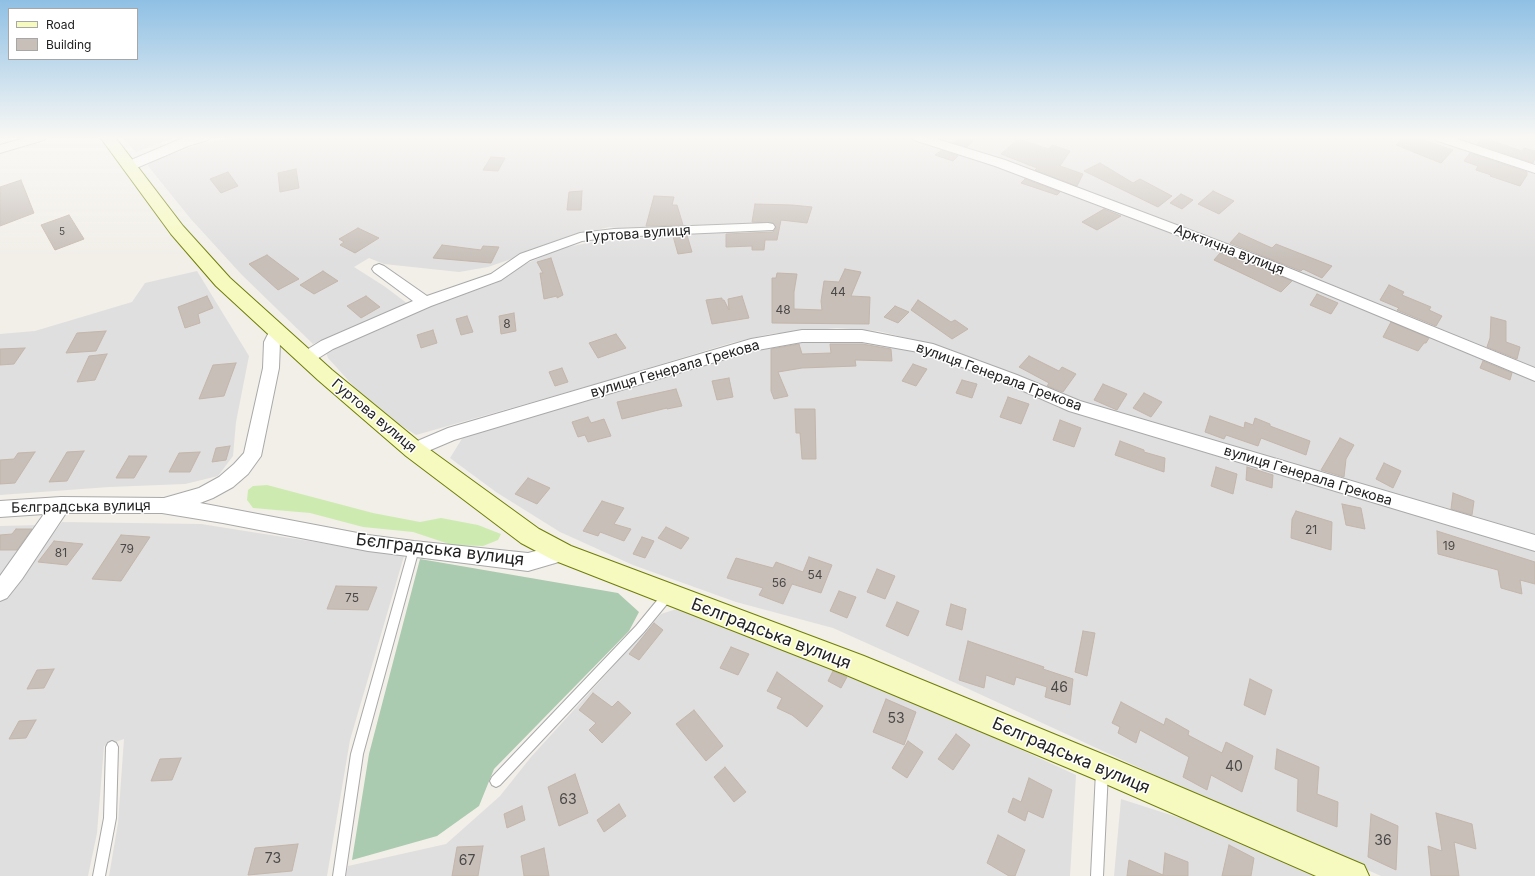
<!DOCTYPE html>
<html>
<head>
<meta charset="utf-8">
<style>
	body { margin:0 }
	#map { position:relative; width:1535px; height:876px; overflow:hidden; background:#f2efe9; font-family:Inter,sans-serif }
	canvas { display:block }
	.legend { position:absolute; left:8px; top:8px; width:130px; height:52px; box-sizing:border-box; background:#fff; border:1px solid #a7a7a7; margin:0; padding:5px 7px; list-style:none; font-size:12px; color:#222 }
	.legend li { display:flex; align-items:center; gap:8px; height:20px }
	.legend b { width:20px; border:1px solid #a7a7a7 }
</style>
</head>
<body>
<div id="map">
<canvas width="1535" height="876"></canvas>
<ul class="legend">
<li><b style="height:5px;background:#f7fabf"></b>Road</li>
<li><b style="height:11px;background:#c7bfb8"></b>Building</li>
</ul>
</div>
<script>
const context = document.querySelector('canvas').getContext('2d');
context.lineJoin = 'round';
function fillPath(path, color) { context.fillStyle = color; context.fill(path, 'evenodd'); }
const poly = rows => new Path2D(rows.map(r => 'M' + r).join(''));
function trace(path, color, width, dash) { context.strokeStyle = color; context.lineWidth = width; context.lineCap = dash ? 'butt' : 'round'; context.setLineDash(dash || []); context.stroke(path); }
function write(font, color, halo, rows, align = 'center') {
  context.font = font + ' Inter,sans-serif'; context.lineWidth = 3; context.setLineDash([]); context.textBaseline = 'middle'; context.strokeStyle = halo; context.fillStyle = color; for (const [text, x, y, turn = 0] of rows) {
    context.save(); context.translate(x, y); context.rotate((+turn || 0) * Math.PI / 180); context.textAlign = isNaN(turn) ? turn : align; if (halo) context.strokeText(text, 0, 0); context.fillText(text, 0, 0); context.restore();
  }
}
fillPath(poly([
	[122,137,177,137,136,152],
	[236,137,914,137,970,155,1170,231,1291,278,1535,380,1535,538,1073,400,962,354,931,344,878,331,837,328,770,334,731,343,589,386,416,435,391,419,368,402,328,358,326,352,431,306,496,283,516,268,562,248,593,242,672,235,779,229,779,222,644,231,609,227,561,239,514,258,488,267,459,272,384,264,369,258,354,267,384,286,408,304,399,310,313,344,241,274,190,218,148,166,150,162,202,143],
	[930,137,1427,137,1535,174,1535,369,1018,166],
	[1453,137,1535,137,1535,165],
	[197,271,249,356,236,422,233,456,218,476,185,484,109,487,0,495,0,334,35,331,132,302,145,283],
	[873,341,910,349,984,374,1059,408,1404,511,1535,548,1535,876,1381,876,1155,775,960,685,833,628,736,602,633,565,560,532,496,492,450,458,463,437,746,352,805,342],
	[62,522,201,524,404,556,350,740,327,876,109,876,118,823,124,739,104,746,97,833,88,876,0,876,0,601],
	[40,525,0,581,0,526],
	[683,607,815,655,1076,775,1070,876,346,876,348,866,446,844,500,796,531,757,661,614],
	[1121,799,1202,825,1321,876,1114,876]
]), '#e0dfdf');
fillPath(poly([
	[267,485,373,513,420,522,441,518,478,525,501,534,498,540,483,546,452,545,413,532,363,527,310,513,253,508,247,500,248,490,253,486]
]), '#cdebb0');
fillPath(poly([
	[420,559,618,593,639,612,629,631,494,769,479,806,437,836,352,860,369,754]
]), '#aacbaf');
const building = poly([
	[964,137,977,137,967,147,954,143,964,137],
	[1405,137,1414,137,1453,150,1441,163,1396,145,1405,137],
	[1483,138,1522,151,1524,148,1535,151,1535,158,1533,163,1477,144,1483,138],
	[1018,139,1049,149,1052,145,1070,151,1060,166,1083,174,1077,186,1035,170,1037,168,1001,154,1018,139],
	[942,150,958,156,953,161,935,155,942,150],
	[1470,153,1527,172,1527,175,1520,186,1490,176,1491,175,1476,170,1478,166,1464,161,1470,153],
	[491,157,505,158,498,171,483,170,491,157],
	[1100,163,1133,183,1140,179,1172,196,1158,207,1084,171,1100,163],
	[296,169,299,188,280,192,278,173,296,169],
	[228,172,238,186,221,193,210,179,228,172],
	[1025,179,1060,192,1057,195,1021,183,1025,179],
	[21,180,34,213,0,226,0,187,21,180],
	[582,191,581,210,567,210,569,192,582,191],
	[1213,191,1234,201,1219,214,1198,204,1213,191],
	[1181,194,1193,200,1182,209,1170,203,1181,194],
	[654,196,674,197,672,205,677,205,683,225,646,226,654,196],
	[755,204,792,205,812,207,807,223,781,220,777,240,765,240,764,250,752,250,752,246,726,247,726,234,773,232,776,228,773,223,752,222,755,204],
	[1104,209,1121,216,1097,230,1082,222,1104,209],
	[69,215,84,239,55,250,41,225,69,215],
	[358,228,379,238,355,253,340,245,344,242,339,239,358,228],
	[1239,233,1272,248,1276,244,1332,266,1322,278,1303,269,1301,271,1230,243,1239,233],
	[687,235,692,252,678,254,673,236,687,235],
	[442,245,481,250,483,246,499,247,491,263,433,258,442,245],
	[1220,253,1258,267,1292,281,1281,292,1214,260,1220,253],
	[267,255,299,279,278,290,249,264,267,255],
	[551,258,563,295,557,298,557,296,544,299,540,273,543,273,537,262,551,258],
	[845,269,861,272,851,296,870,297,869,324,772,323,772,278,776,278,777,273,797,274,794,292,794,309,822,310,821,301,824,281,839,282,845,269],
	[323,271,338,281,314,294,300,285,323,271],
	[1389,285,1404,292,1402,295,1431,307,1429,310,1442,316,1436,326,1397,310,1399,308,1380,300,1389,285],
	[1317,294,1338,303,1331,314,1310,305,1317,294],
	[207,296,213,308,198,314,200,323,185,328,178,307,207,296],
	[366,296,380,307,361,318,347,306,366,296],
	[742,296,749,318,712,324,706,300,722,298,722,300,724,300,729,310,728,299,742,296],
	[918,300,951,322,955,320,968,329,952,339,911,310,918,300],
	[895,306,909,312,898,323,884,317,895,306],
	[514,313,516,331,501,334,499,316,514,313],
	[467,316,473,332,461,335,456,319,467,316],
	[1491,317,1506,321,1506,342,1520,347,1517,359,1487,347,1490,338,1491,317],
	[1391,322,1429,338,1426,343,1424,343,1418,351,1383,337,1391,322],
	[433,330,437,343,421,348,417,335,433,330],
	[106,331,96,351,66,353,77,333,106,331],
	[616,334,626,348,598,358,589,343,616,334],
	[799,344,802,354,831,353,830,344,862,344,891,349,892,361,855,360,856,366,802,368,778,372,788,396,774,399,771,391,771,349,799,344],
	[25,348,14,364,0,365,0,349,25,348],
	[107,354,95,380,77,382,89,356,107,354],
	[1029,356,1059,371,1062,367,1076,374,1063,392,1047,386,1049,383,1019,367,1029,356],
	[1483,361,1512,373,1510,380,1480,368,1483,361],
	[236,363,224,396,199,399,213,365,236,363],
	[913,364,927,369,916,386,902,381,913,364],
	[562,368,568,382,555,386,549,372,562,368],
	[729,378,733,397,717,400,712,381,729,378],
	[962,380,977,384,972,398,956,393,962,380],
	[1103,384,1127,394,1117,410,1094,400,1103,384],
	[676,389,682,406,667,409,667,408,622,419,617,402,676,389],
	[1144,393,1162,402,1151,417,1133,408,1144,393],
	[1008,397,1029,404,1021,424,1000,417,1008,397],
	[795,409,815,409,816,459,802,459,800,433,796,433,795,409],
	[1210,416,1244,428,1245,422,1253,425,1255,418,1270,424,1270,426,1310,441,1306,455,1261,438,1258,446,1226,435,1224,439,1205,432,1210,416],
	[588,417,591,423,604,419,611,436,588,442,585,435,578,437,572,422,588,417],
	[1060,420,1081,428,1074,447,1053,440,1060,420],
	[1340,438,1354,445,1346,459,1344,477,1321,470,1340,438],
	[1120,441,1144,450,1144,452,1165,458,1164,472,1115,455,1120,441],
	[230,446,226,460,212,462,216,448,230,446],
	[84,451,67,481,49,482,67,452,84,451],
	[35,452,15,483,0,484,0,460,14,459,18,453,35,452],
	[200,452,190,472,169,472,179,453,200,452],
	[129,456,147,456,134,478,116,478,129,456],
	[1384,463,1401,471,1393,488,1376,479,1384,463],
	[1216,467,1237,474,1233,494,1211,486,1216,467],
	[1247,467,1273,475,1272,488,1246,480,1247,467],
	[528,478,550,488,537,504,515,494,528,478],
	[1453,493,1474,501,1472,515,1451,509,1453,493],
	[602,501,624,508,614,524,631,529,624,541,600,532,598,536,583,531,602,501],
	[1342,504,1361,508,1365,529,1346,525,1342,504],
	[1296,511,1332,522,1331,550,1291,538,1292,519,1296,511],
	[666,527,689,538,681,549,658,538,666,527],
	[16,529,32,529,17,550,0,550,0,535,12,534,16,529],
	[1437,531,1535,562,1535,584,1520,580,1522,594,1501,588,1498,570,1438,554,1437,531],
	[121,535,150,537,121,581,92,579,121,535],
	[642,537,654,541,645,558,633,554,642,537],
	[54,541,83,544,67,565,38,562,54,541],
	[809,557,832,565,821,593,792,584,783,604,759,595,763,588,727,578,736,558,773,568,776,562,803,572,809,557],
	[877,569,895,576,885,599,867,592,877,569],
	[336,586,377,587,368,610,327,609,336,586],
	[839,591,856,597,847,618,830,611,839,591],
	[897,602,919,611,908,636,886,626,897,602],
	[951,604,966,609,962,630,946,625,951,604],
	[654,623,663,630,639,660,629,654,654,623],
	[1083,631,1095,633,1087,676,1075,672,1083,631],
	[968,641,1044,667,1043,669,1073,679,1070,705,1045,697,1047,687,1016,677,1014,685,986,675,984,688,959,680,968,641],
	[731,647,749,654,738,675,720,668,731,647],
	[54,669,44,688,27,689,37,670,54,669],
	[833,671,847,677,841,688,828,681,833,671],
	[777,672,823,706,807,727,792,715,777,708,782,698,767,691,777,672],
	[1250,679,1272,690,1265,715,1244,705,1250,679],
	[593,693,612,707,618,701,631,713,602,743,589,730,596,723,579,710,593,693],
	[886,699,916,712,904,745,873,732,886,699],
	[1121,702,1164,725,1166,718,1189,731,1188,735,1222,753,1226,742,1253,756,1242,792,1211,775,1207,790,1183,777,1189,757,1140,730,1136,743,1118,733,1120,727,1112,723,1121,702],
	[694,710,723,746,706,761,676,724,694,710],
	[36,720,26,738,9,739,19,721,36,720],
	[956,734,970,745,953,770,938,759,956,734],
	[908,741,923,752,907,778,892,768,908,741],
	[1277,749,1319,767,1317,794,1338,802,1337,827,1297,811,1298,779,1275,769,1277,749],
	[181,758,172,780,151,781,160,759,181,758],
	[725,767,746,792,734,802,714,777,725,767],
	[575,774,588,813,559,826,548,787,575,774],
	[1029,778,1052,790,1043,818,1028,811,1025,821,1008,812,1013,798,1021,802,1029,778],
	[619,804,626,816,604,832,597,820,619,804],
	[522,806,525,820,507,828,504,814,522,806],
	[1436,813,1472,824,1476,849,1454,842,1459,876,1431,876,1428,846,1442,851,1436,813],
	[1371,814,1398,826,1396,870,1368,857,1371,814],
	[998,835,1025,850,1015,876,1009,876,987,863,998,835],
	[298,844,292,871,248,875,255,848,298,844],
	[1229,845,1254,858,1251,876,1222,876,1229,845],
	[483,846,478,876,452,876,457,847,483,846],
	[544,848,549,876,524,876,521,856,544,848],
	[1165,853,1188,862,1188,876,1127,876,1129,860,1163,875,1165,853]
]);
fillPath(building, '#c7bfb8');
trace(building, '#c4b6ab', 1);
const lane = poly([
	[414,545,418,546,419,549,363,754,345,876,333,876,351,754,409,549,410,546,414,545],
	[668,590,672,592,673,595,672,598,644,632,500,785,496,787,492,785,490,781,492,777,636,626,664,592,668,590],
	[112,741,116,743,118,747,116,818,105,876,93,876,104,818,106,747,108,743,112,741],
	[1102,765,1106,767,1108,771,1103,876,1091,876,1096,771,1098,767,1102,765]
]);
const street = poly([
	[28,137,46,137,44,140,0,153,0,145,28,137],
	[191,137,210,137,208,140,188,146,134,169,129,170,124,169,122,166,124,163,178,140,191,137],
	[912,137,930,137,1005,160,1269,260,1535,368,1535,381,1259,266,995,166,914,140,912,137],
	[1433,137,1451,137,1535,165,1535,173,1435,140,1433,137],
	[768,223,773,224,775,227,773,230,614,237,582,241,530,260,501,280,431,306,333,349,312,362,306,364,300,362,298,358,300,354,321,341,413,301,374,272,372,269,374,266,379,264,384,266,427,296,491,274,520,254,580,233,614,229,768,223],
	[277,326,283,328,285,332,280,342,279,368,261,456,248,474,233,487,213,498,200,503,368,535,414,541,528,553,562,544,569,547,572,553,569,559,528,571,368,551,223,523,162,513,66,513,22,579,7,598,0,601,0,576,44,514,0,517,0,501,61,497,164,498,199,488,219,477,234,464,244,453,263,368,264,342,271,328,277,326],
	[802,330,862,330,933,344,1017,375,1080,401,1535,535,1535,551,1069,411,1005,383,924,353,862,342,802,342,752,351,454,440,414,457,408,455,405,450,408,445,448,428,751,339,802,330]
]);
const secondary = poly([
	[100,137,115,137,183,226,230,278,332,370,422,444,539,529,571,546,864,656,1112,758,1364,865,1369,876,1316,876,1092,778,844,674,553,560,521,543,406,456,318,380,216,286,171,234,100,137]
]);
trace(lane, '#a9a9a9', 2);
trace(street, '#a9a9a9', 2);
trace(secondary, '#707d05', 2);
fillPath(lane, '#fff');
fillPath(street, '#fff');
fillPath(secondary, '#f7fabf');
const sky = context.createLinearGradient(0, 0, 0, 259);
sky.addColorStop(0, '#8fc0e4');
sky.addColorStop(0.53, '#f9f8f5');
sky.addColorStop(1, '#f9f8f500');
context.fillStyle = sky;
context.fillRect(0, 0, 1535, 259);
write('10px', '#4b4948', null, [
	["5",62,232]
]);
write('12px', '#4b4948', null, [
	["44",838,292],
	["48",783,310],
	["8",507,324],
	["21",1311,530],
	["19",1449,546],
	["79",127,549],
	["81",61,553],
	["54",815,575],
	["56",779,583],
	["75",352,598]
]);
write('14px', '#222', '#fff', [
	["Гуртова вулиця",638,234,-4],
	["Арктична вулиця",1229,250,21],
	["вулиця Генерала Грекова",675,369,-16],
	["вулиця Генерала Грекова",999,377,20],
	["Гуртова вулиця",374,416,40],
	["вулиця Генерала Грекова",1308,476,17],
	["Бєлградська вулиця",81,507,-1]
]);
write('14px', '#4b4948', null, [
	["46",1059,688],
	["53",896,719],
	["40",1234,767],
	["63",568,800],
	["36",1383,841],
	["73",273,859],
	["67",467,861]
]);
write('17px', '#222', '#fff', [
	["Бєлградська вулиця",440,550,7],
	["Бєлградська вулиця",771,634,21],
	["Бєлградська вулиця",1071,756,23]
]);
</script>
</body>
</html>
